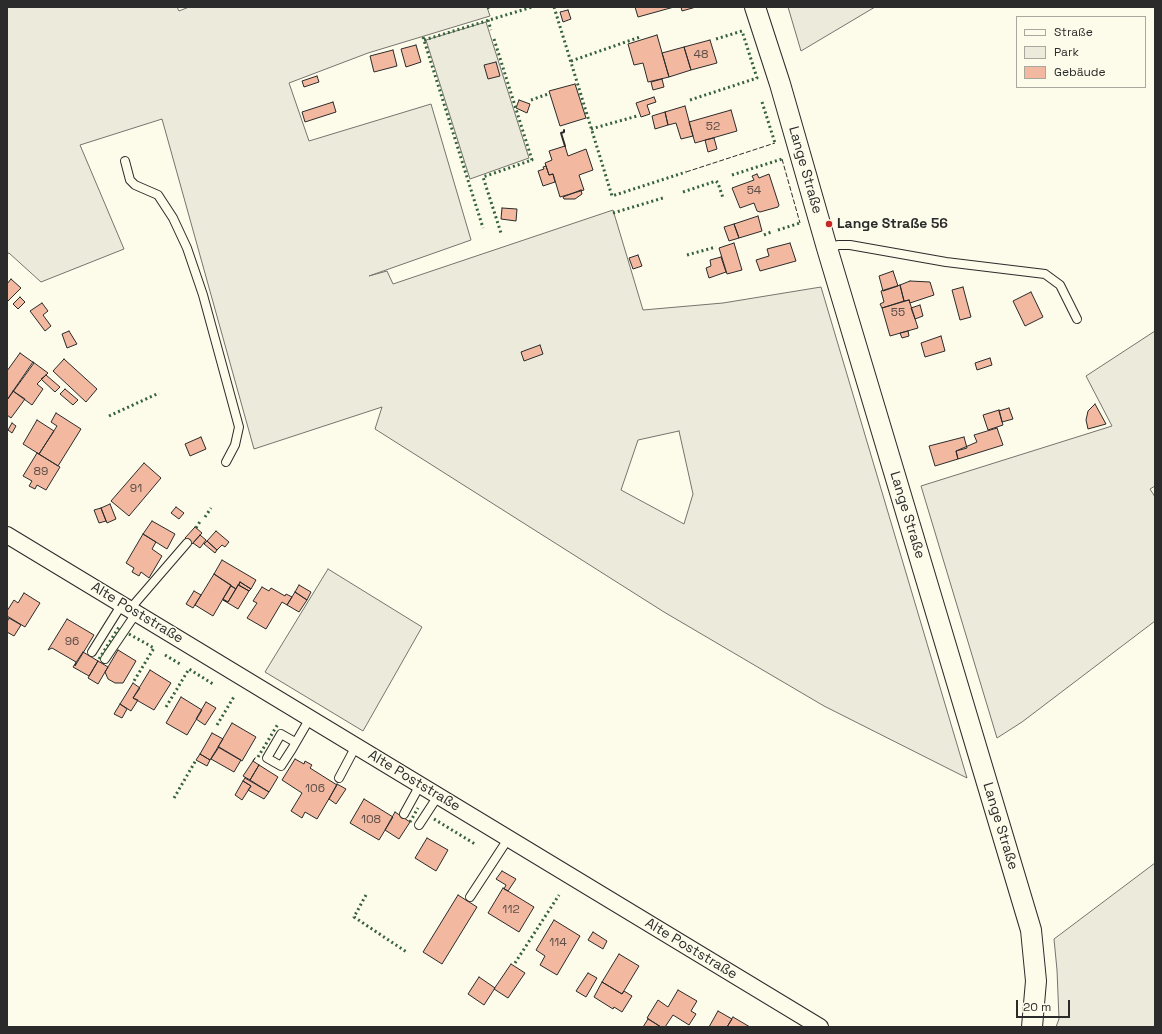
<!DOCTYPE html>
<html>
<head>
<meta charset="utf-8">
<style>
	body { margin:0 }
	#map { position:relative; width:1162px; height:1034px; overflow:hidden; background:#fdfbea; font-family:"Space Grotesk",sans-serif }
	canvas { display:block }
	.frame { position:absolute; inset:0; border:8px solid #2b2b2b; pointer-events:none }
	.legend { position:absolute; left:1016px; top:16px; width:130px; height:72px; box-sizing:border-box; background:#fdfbea; border:1px solid #a9a89e; margin:0; padding:5px 7px; list-style:none; font-size:12px; color:#2b2b2b }
	.legend li { display:flex; align-items:center; gap:8px; height:20px }
	.legend b { width:20px; border:1px solid #a9a89e }
	.scale { position:absolute; left:1016px; top:1000px; width:54px; height:18px; box-sizing:border-box; border:2px solid #2b2b2b; border-top:0; padding-left:5px; font-size:12px; line-height:14px; white-space:nowrap; color:#2b2b2b; -webkit-text-stroke:3px #fdfbea; paint-order:stroke }
</style>
</head>
<body>
<div id="map">
<canvas width="1162" height="1034"></canvas>
<div class="frame"></div>
<ul class="legend">
<li><b style="height:5px;background:#fdfbea"></b>Straße</li>
<li><b style="height:11px;background:#ecebdb"></b>Park</li>
<li><b style="height:11px;background:#f2b8a0"></b>Gebäude</li>
</ul>
<div class="scale">20 m</div>
</div>
<script>
const context = document.querySelector('canvas').getContext('2d');
context.lineJoin = 'round';
function fillPath(path, color) { context.fillStyle = color; context.fill(path, 'evenodd'); }
const poly = rows => new Path2D(rows.map(r => 'M' + r).join(''));
function trace(path, color, width, dash) { context.strokeStyle = color; context.lineWidth = width; context.lineCap = dash ? 'butt' : 'round'; context.setLineDash(dash || []); context.stroke(path); }
function write(font, color, halo, rows, align = 'center') {
  context.font = font + ' "Space Grotesk",sans-serif'; context.lineWidth = 3; context.setLineDash([]); context.textBaseline = 'middle'; context.strokeStyle = halo; context.fillStyle = color; for (const [text, x, y, turn = 0] of rows) {
    context.save(); context.translate(x, y); context.rotate((+turn || 0) * Math.PI / 180); context.textAlign = isNaN(turn) ? turn : align; if (halo) context.strokeText(text, 0, 0); context.fillText(text, 0, 0); context.restore();
  }
}
const green = poly([
	[7,7,177,7,179,11,189,7,487,7,490,16,368,53,289,83,309,141,431,104,471,240,369,276,387,271,393,284,613,210,643,310,723,303,821,287,967,778,824,706,664,612,375,429,382,407,254,449,162,119,80,145,124,249,41,282,9,253,7,254,7,7],
	[679,431,693,494,684,524,621,490,638,440,679,431],
	[788,7,875,7,801,51,788,7],
	[486,22,529,158,470,179,426,40,486,22],
	[1155,331,1155,486,1150,489,1155,497,1155,621,1022,722,997,738,921,486,1112,426,1086,376,1155,331],
	[328,569,422,627,363,731,265,672,328,569],
	[1155,863,1155,1027,1056,1027,1059,1019,1057,970,1054,939,1155,863]
]);
fillPath(green, '#ecebdb');
trace(green, '#74746e', 1);
const building = poly([
	[635,7,674,7,638,17,635,7],
	[681,7,696,7,682,11,681,7],
	[568,10,571,19,563,22,560,12,568,10],
	[657,35,669,77,648,82,643,63,634,65,628,44,657,35],
	[710,40,717,63,691,70,684,47,710,40],
	[416,45,421,62,406,67,401,49,416,45],
	[684,47,691,70,669,77,662,53,684,47],
	[393,50,397,66,374,72,370,56,393,50],
	[496,62,500,76,488,79,484,65,496,62],
	[317,76,319,82,304,87,302,81,317,76],
	[662,79,664,87,653,90,651,82,662,79],
	[575,84,586,118,560,126,549,91,575,84],
	[654,97,656,102,647,105,650,114,641,117,636,103,654,97],
	[519,100,530,104,527,113,516,108,519,100],
	[333,102,336,112,305,122,302,112,333,102],
	[685,106,693,136,681,139,676,123,668,125,665,112,685,106],
	[731,110,737,131,695,143,689,122,731,110],
	[665,112,668,125,655,129,652,116,665,112],
	[714,138,717,149,708,152,705,140,714,138],
	[565,146,568,156,586,149,593,170,579,175,584,190,560,197,553,174,549,175,545,163,552,160,549,151,565,146],
	[546,166,549,175,553,174,555,182,543,186,538,171,544,169,543,167,546,166],
	[757,174,759,178,769,174,779,205,778,207,760,212,757,211,754,203,740,208,732,188,754,180,752,176,757,174],
	[581,190,582,194,575,199,564,199,563,197,581,190],
	[502,208,517,209,516,221,501,219,502,208],
	[758,216,762,231,739,238,734,224,758,216],
	[734,224,739,238,729,241,724,227,734,224],
	[734,243,742,270,727,274,719,248,734,243],
	[790,243,796,261,760,271,756,260,769,256,767,249,790,243],
	[638,255,642,266,633,269,629,258,638,255],
	[721,257,726,272,709,278,706,268,711,266,710,260,721,257],
	[893,271,898,286,883,291,879,276,893,271],
	[11,279,21,288,7,302,7,284,11,279],
	[910,281,930,282,934,295,910,303,909,300,904,301,900,285,910,281],
	[900,285,904,301,882,308,880,304,884,302,881,291,900,285],
	[963,287,971,317,960,320,952,290,963,287],
	[1031,292,1043,317,1025,326,1013,301,1031,292],
	[20,297,25,302,18,309,13,304,20,297],
	[909,300,918,328,890,336,882,308,909,300],
	[42,303,48,311,43,315,51,326,45,331,30,311,42,303],
	[920,305,923,316,915,319,911,308,920,305],
	[69,331,77,344,67,348,62,334,69,331],
	[908,331,909,336,902,338,900,333,908,331],
	[941,336,945,351,925,357,921,343,941,336],
	[540,345,543,354,524,361,521,352,540,345],
	[20,353,34,363,7,400,7,371,20,353],
	[990,358,992,365,977,370,975,363,990,358],
	[64,359,97,389,86,402,53,371,64,359],
	[33,362,48,373,37,384,43,389,32,405,13,391,33,362],
	[46,375,60,387,55,392,41,379,46,375],
	[65,389,78,400,73,405,60,394,65,389],
	[13,391,25,399,11,418,7,415,7,400,13,391],
	[1095,404,1106,424,1088,429,1086,420,1088,411,1095,404],
	[1009,408,1013,419,1002,422,999,411,1009,408],
	[999,410,1003,425,988,430,983,415,999,410],
	[56,413,81,429,58,466,39,454,57,426,51,422,56,413],
	[37,420,54,431,39,454,23,444,37,420],
	[12,423,16,426,12,433,8,430,12,423],
	[997,428,1003,445,958,459,956,451,977,442,974,435,997,428],
	[201,437,206,449,190,456,185,444,201,437],
	[964,437,967,448,956,451,958,459,935,466,929,446,964,437],
	[37,453,60,467,46,490,37,485,35,489,29,486,32,481,23,476,37,453],
	[144,463,161,478,129,516,111,501,144,463],
	[110,504,116,519,107,523,101,508,110,504],
	[176,507,184,513,179,519,171,513,176,507],
	[101,508,106,521,99,523,94,510,101,508],
	[152,521,175,534,167,549,143,534,152,521],
	[195,527,202,533,192,544,185,538,195,527],
	[216,531,229,542,225,547,222,545,217,550,207,541,216,531],
	[143,534,156,542,152,549,162,556,149,578,141,572,139,576,132,572,134,568,126,563,143,534],
	[200,535,206,540,200,548,193,543,200,535],
	[207,541,217,550,215,553,204,544,207,541],
	[222,560,256,580,251,589,240,582,236,589,214,574,222,560],
	[214,574,231,585,213,616,195,605,214,574],
	[240,582,251,589,249,591,239,585,240,582],
	[238,585,249,591,238,609,223,600,228,602,238,585],
	[299,585,311,592,307,600,295,592,299,585],
	[231,586,236,589,228,602,223,599,231,586],
	[262,587,269,591,271,588,285,596,286,594,292,597,287,605,282,602,266,629,247,618,257,603,253,601,262,587],
	[194,591,201,595,193,608,186,604,194,591],
	[295,592,307,600,299,612,287,605,295,592],
	[24,593,40,603,25,627,7,616,7,611,14,600,18,603,24,593],
	[9,618,21,625,14,636,7,632,7,622,9,618],
	[67,619,94,635,75,666,76,662,52,648,48,650,67,619],
	[118,650,136,661,123,683,115,683,108,679,105,672,118,650],
	[83,652,98,661,89,676,73,667,83,652],
	[98,661,108,667,98,684,88,678,98,661],
	[150,670,171,683,154,710,133,698,150,670],
	[133,683,140,688,133,698,138,700,131,711,120,704,133,683],
	[181,697,202,710,187,735,166,723,181,697],
	[206,702,216,708,205,725,196,719,206,702],
	[120,704,127,709,122,718,114,714,120,704],
	[232,723,256,737,242,761,218,747,232,723],
	[212,733,223,739,210,760,200,754,212,733],
	[219,747,241,760,234,772,211,759,219,747],
	[200,754,210,760,207,766,196,760,200,754],
	[255,758,253,761,259,765,250,780,243,776,255,758],
	[295,759,304,764,305,761,312,765,310,768,337,785,317,819,305,812,302,818,291,811,302,793,282,780,295,759],
	[259,765,278,777,269,792,250,780,259,765],
	[245,778,269,792,264,799,248,790,251,786,243,781,245,778],
	[243,781,251,786,242,800,235,795,243,781],
	[337,784,346,789,336,804,329,799,337,784],
	[364,799,393,817,379,840,350,823,364,799],
	[395,812,410,822,399,839,385,830,395,812],
	[427,838,448,850,436,871,415,858,427,838],
	[502,871,516,879,508,891,504,889,506,885,496,879,502,871],
	[503,888,534,907,519,932,488,913,503,888],
	[458,895,477,907,442,964,423,952,458,895],
	[554,920,580,936,557,975,540,965,545,956,536,950,554,920],
	[593,932,607,941,603,949,588,940,593,932],
	[619,954,639,966,622,994,602,982,619,954],
	[511,964,525,973,508,998,494,989,511,964],
	[588,973,597,978,586,997,576,991,588,973],
	[479,977,495,988,484,1005,468,994,479,977],
	[602,982,622,994,624,991,632,996,622,1012,614,1007,613,1009,594,997,602,982],
	[678,990,697,1001,691,1011,696,1014,689,1025,673,1015,665,1027,661,1027,647,1018,658,1000,668,1007,678,990],
	[718,1011,732,1019,727,1027,709,1027,718,1011],
	[733,1017,750,1027,727,1027,733,1017],
	[648,1019,661,1027,643,1027,648,1019]
]);
fillPath(building, '#f2b8a0');
trace(building, '#2b2b2b', 1);
const service = poly([
	[125,161,130,180,135,185,158,195,173,218,187,248,203,295,239,427,235,445,226,462],
	[828,247,839,245,850,245,946,262,1045,274,1060,285,1077,319],
	[130,609,187,543],
	[92,652,122,604],
	[105,659,137,612],
	[295,742,281,734,267,758,281,766,292,749,310,718],
	[339,778,356,746],
	[404,814,420,785],
	[419,825,438,796],
	[470,897,508,839]
]);
const minor = poly([
	[7,535,820,1027]
]);
const tertiary = poly([
	[755,7,780,84,827,248,1031,930,1036,981,1032,1027]
]);
trace(service, '#2b2b2b', 10);
trace(minor, '#2b2b2b', 18);
trace(tertiary, '#2b2b2b', 22);
trace(service, '#fdfbea', 8);
trace(minor, '#fdfbea', 16);
trace(tertiary, '#fdfbea', 20);
trace(poly([
	[488,7,490,11],
	[554,7,612,196,686,172],
	[488,20,491,30],
	[423,37,483,228],
	[494,39,532,160,483,177,501,233],
	[424,40,532,7],
	[571,61,640,37],
	[531,100,548,94],
	[690,100,757,78,742,31,716,39],
	[762,102,775,143],
	[591,129,637,116],
	[732,175,782,159],
	[683,192,716,181,718,183,723,198],
	[613,213,663,198],
	[778,230,800,223],
	[764,235,771,232],
	[687,255,716,247],
	[109,416,159,393],
	[205,517,211,508],
	[196,528,201,520],
	[129,634,154,648,134,681],
	[165,655,180,664],
	[99,659,119,627],
	[166,707,189,669,213,684],
	[217,725,235,695],
	[258,757,278,724],
	[174,798,196,760],
	[434,819,475,844],
	[410,822,418,808],
	[366,895,354,917,408,953],
	[515,963,559,895]
]), '#34623c', 3, [2, 3]);
trace(poly([
	[782,159,800,223],
	[686,172,775,143]
]), '#2b2b2b', 1, [5, 2]);
trace(poly([
	[564,130,564,132,561,133,565,146]
]), '#2b2b2b', 2);
for (const [x, y, r, color] of [
	[829,224,4,"#c62828"]
]) { const dot = new Path2D(); dot.arc(x, y, r, 0, 2 * Math.PI); context.fillStyle = color; context.fill(dot); trace(dot, '#fdfbea', 1.5); }
write('12px', '#5d4e48', null, [
	["48",701,55],
	["52",713,127],
	["54",754,191],
	["55",898,313],
	["89",41,472],
	["91",136,489],
	["96",72,642],
	["106",315,789],
	["108",371,820],
	["112",511,910],
	["114",558,943]
]);
write('14px', '#2b2b2b', '#fdfbea', [
	["Lange Straße",805,170,74],
	["Lange Straße",907,515,73],
	["Alte Poststraße",137,613,31],
	["Alte Poststraße",414,781,31],
	["Lange Straße",1000,826,73],
	["Alte Poststraße",691,949,31]
]);
write('bold 14px', '#2b2b2b', '#fdfbea', [
	["Lange Straße 56",837,224]
], 'left');
</script>
</body>
</html>
